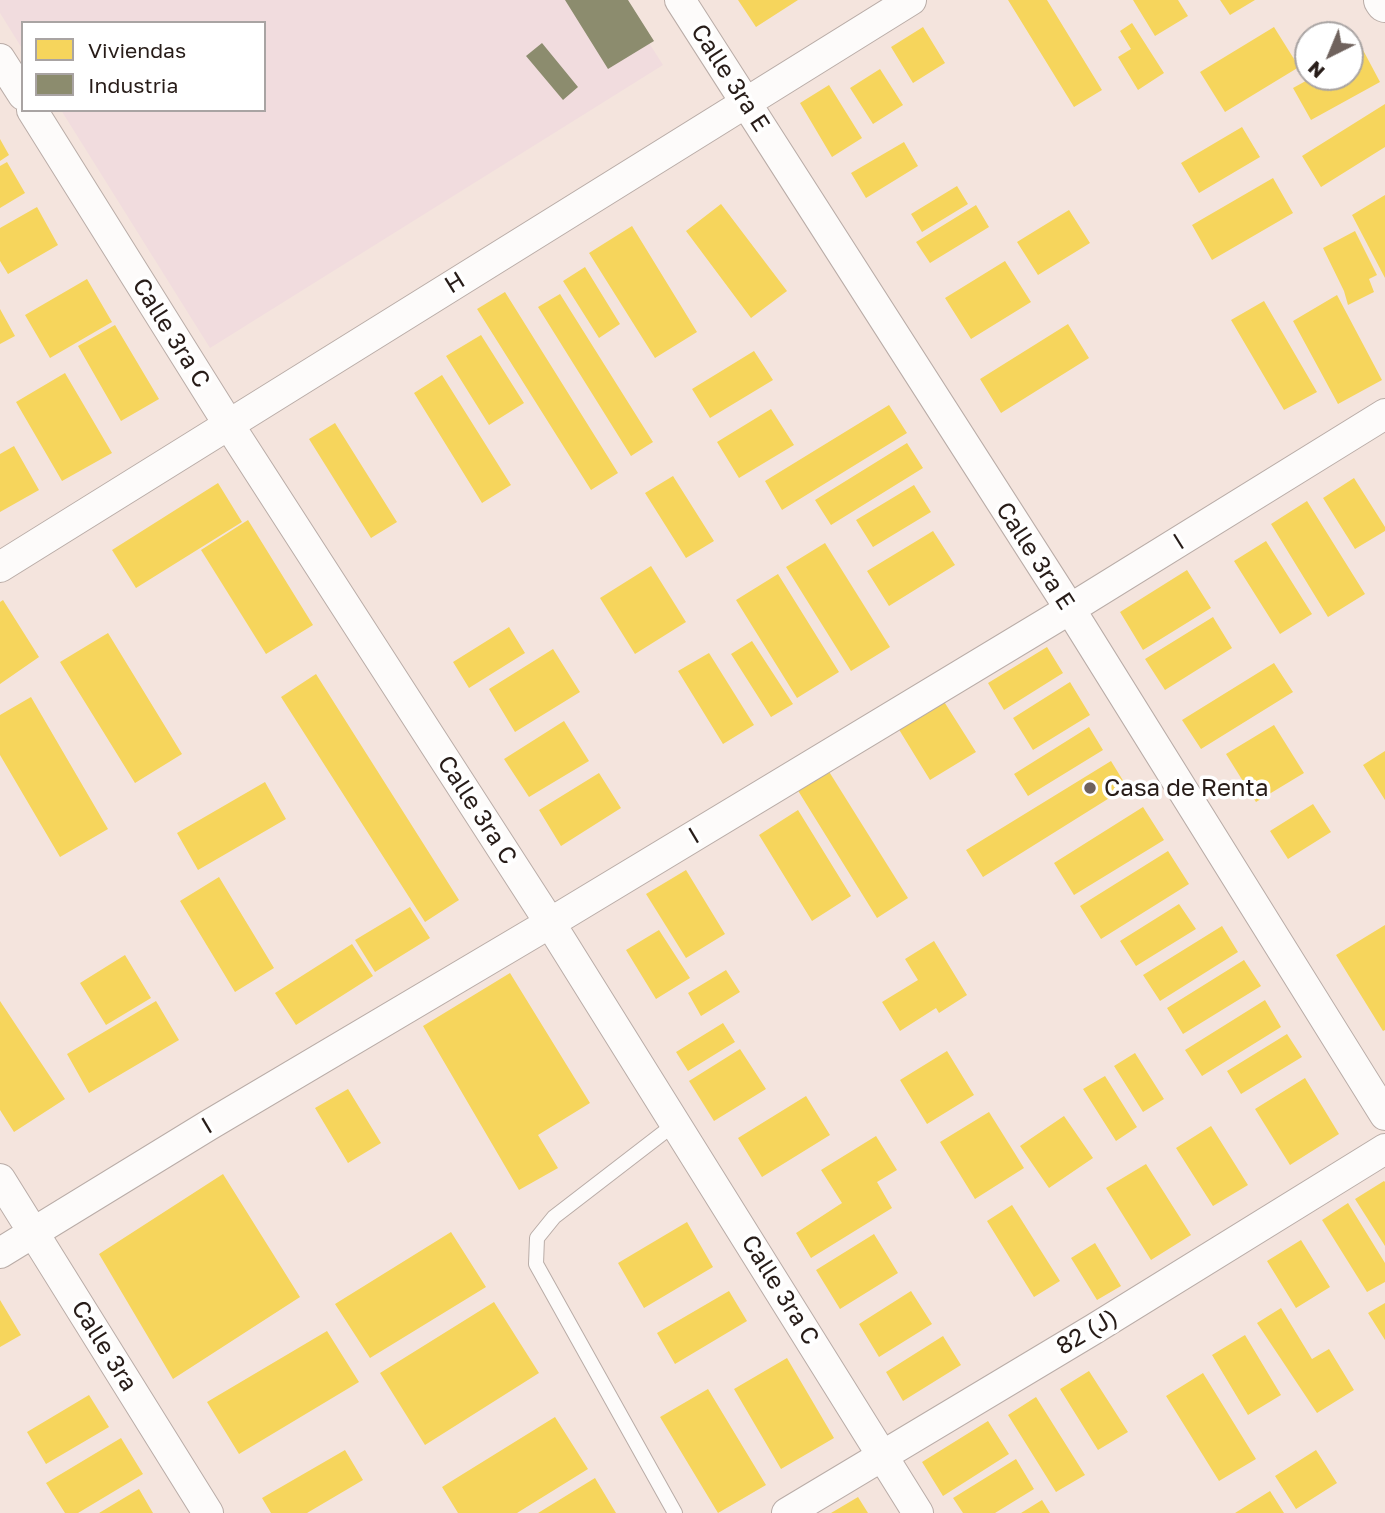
<!DOCTYPE html>
<html>
<head>
<meta charset="utf-8">
<style>
	body { margin:0 }
	#map { position:relative; width:1385px; height:1513px; overflow:hidden; background:#f4e4dd; font-family:"Golos Text",sans-serif }
	canvas { display:block }
	.legend { position:absolute; left:21px; top:21px; width:245px; height:91px; box-sizing:border-box; background:#fff; border:2px solid #a9a4a3; margin:0; padding:9px 12px; list-style:none; font-size:21px; color:#271c18 }
	.legend li { display:flex; align-items:center; gap:14px; height:35px }
	.legend b { width:35px; border:2px solid #a9a4a3 }
	.north { position:absolute; left:1294px; top:21px; width:70px; height:70px; box-sizing:border-box; background:#fff; border:2px solid #a9a4a3; border-radius:50%; rotate:223deg; font-size:19px; font-weight:700; line-height:28px; text-align:center; color:#271c18 }
	.north::after { content:''; display:block; margin:auto; width:24px; height:32px; background:#6f625d; clip-path:polygon(50% 0,100% 100%,50% 72%,0 100%) }
</style>
</head>
<body>
<div id="map">
<canvas width="1385" height="1513"></canvas>
<ul class="legend">
<li><b style="height:19px;background:#f6d55c"></b>Viviendas</li>
<li><b style="height:19px;background:#8c8c6e"></b>Industria</li>
</ul>
<div class="north">N</div>
</div>
<script>
const context = document.querySelector('canvas').getContext('2d');
context.lineJoin = 'round';
function fillPath(path, color) { context.fillStyle = color; context.fill(path, 'evenodd'); }
const poly = rows => new Path2D(rows.map(r => 'M' + r).join(''));
function trace(path, color, width, dash) { context.strokeStyle = color; context.lineWidth = width; context.lineCap = dash ? 'butt' : 'round'; context.setLineDash(dash || []); context.stroke(path); }
function write(font, color, halo, rows, align = 'center') {
  context.font = font + ' "Golos Text",sans-serif'; context.lineWidth = 7; context.setLineDash([]); context.textBaseline = 'middle'; context.strokeStyle = halo; context.fillStyle = color; for (const [text, x, y, turn = 0] of rows) {
    context.save(); context.translate(x, y); context.rotate((+turn || 0) * Math.PI / 180); context.textAlign = isNaN(turn) ? turn : align; if (halo) context.strokeText(text, 0, 0); context.fillText(text, 0, 0); context.restore();
  }
}
fillPath(poly([
	[0,0,622,0,663,65,210,348,61,110,264,110,264,23,23,23,23,50,0,13]
]), '#f1dcde');
fillPath(poly([
	[738,0,798,0,756,27],
	[1008,0,1047,0,1102,90,1074,107],
	[1133,0,1178,0,1188,16,1155,36],
	[1220,0,1255,0,1230,15],
	[1132,23,1164,73,1138,90,1118,57,1131,49,1120,31],
	[923,27,945,63,913,83,891,47],
	[1274,27,1299,67,1225,112,1200,72],
	[1363,50,1380,82,1311,120,1293,88,1313,77,1350,77,1350,57],
	[880,69,903,105,873,124,850,88],
	[829,85,862,138,832,157,800,103],
	[1385,104,1385,147,1321,187,1302,156],
	[1242,127,1260,157,1199,193,1181,163],
	[0,139,9,155,0,161],
	[904,142,918,166,866,198,851,173],
	[7,162,25,193,0,208,0,166],
	[1273,178,1293,213,1212,260,1192,225],
	[957,186,968,204,922,232,911,214],
	[1385,195,1385,278,1352,215],
	[721,204,787,291,751,318,686,231],
	[976,205,989,227,930,263,916,242],
	[37,207,58,245,8,274,0,261,0,228],
	[1069,210,1090,243,1038,275,1017,242],
	[632,226,697,332,655,358,589,253],
	[1355,231,1377,275,1369,279,1374,292,1348,305,1344,291,1323,248],
	[1005,261,1031,302,971,339,945,298],
	[585,267,620,324,599,338,563,281],
	[87,279,112,322,50,358,25,315],
	[505,292,618,473,591,490,477,309],
	[560,294,653,442,631,456,538,307],
	[1337,295,1382,380,1338,404,1293,321],
	[1264,301,1317,392,1284,410,1231,320],
	[0,309,15,336,0,344],
	[1068,324,1089,358,1001,413,980,379],
	[115,325,159,399,121,421,78,346],
	[481,335,524,403,489,425,446,356],
	[754,351,773,380,710,418,692,389],
	[65,373,112,453,62,481,16,402],
	[442,375,511,485,482,503,414,393],
	[889,405,907,433,782,510,765,481],
	[771,409,794,445,739,478,717,442],
	[335,423,397,522,371,538,309,439],
	[907,443,923,468,831,525,815,500],
	[14,446,39,490,0,512,0,454],
	[673,476,714,541,686,558,645,493],
	[1354,478,1385,527,1385,531,1355,549,1323,498],
	[218,483,242,522,136,588,112,550],
	[914,485,931,512,873,547,856,520],
	[1307,501,1365,594,1328,617,1271,524],
	[248,520,313,625,266,654,201,550],
	[933,531,955,565,889,606,867,571],
	[1266,541,1312,614,1280,634,1234,561],
	[825,543,890,647,851,671,786,567],
	[651,566,686,622,635,654,600,598],
	[1187,570,1211,608,1143,650,1120,612],
	[778,574,839,672,797,698,736,600],
	[3,600,39,657,0,684,0,602],
	[1213,617,1232,648,1165,690,1145,659],
	[509,627,525,653,469,688,453,662],
	[108,633,182,754,135,783,60,662],
	[752,641,793,704,771,717,731,654],
	[1047,647,1063,673,1004,710,988,683],
	[553,649,580,692,515,732,489,689],
	[709,653,754,725,723,744,678,671],
	[1274,663,1293,692,1201,749,1182,720],
	[316,674,459,900,425,922,281,697],
	[1070,682,1090,715,1033,750,1013,718],
	[31,697,108,829,60,857,0,755,0,715],
	[943,700,976,752,930,780,898,728],
	[564,721,589,761,529,797,504,759],
	[1274,725,1304,773,1256,802,1226,754],
	[1089,727,1103,750,1028,796,1014,774],
	[1385,751,1385,800,1363,765],
	[1111,761,1127,787,983,877,966,850],
	[828,770,908,898,877,918,797,789],
	[599,773,621,808,561,846,539,810],
	[265,782,286,819,198,870,177,833],
	[1313,804,1331,832,1288,859,1270,831],
	[1143,807,1164,840,1074,895,1054,863],
	[798,810,851,896,812,921,759,835],
	[1168,851,1189,884,1101,939,1080,906],
	[686,870,725,934,686,958,646,894],
	[219,877,274,968,235,992,180,901],
	[1179,904,1196,929,1136,966,1120,941],
	[410,907,430,938,375,972,355,940],
	[1385,925,1385,1030,1383,1031,1336,955],
	[1222,926,1238,952,1160,1001,1143,975],
	[659,930,690,978,656,999,626,950],
	[934,941,967,995,939,1013,936,1008,900,1031,882,1002,918,980,905,959],
	[352,944,373,976,296,1025,275,993],
	[125,955,151,998,106,1025,80,983],
	[1244,960,1261,986,1183,1034,1167,1008],
	[726,970,740,992,701,1016,688,993],
	[510,973,590,1103,538,1135,558,1168,519,1190,423,1026],
	[1265,1000,1281,1027,1202,1076,1185,1050],
	[0,1001,65,1099,14,1132,0,1110],
	[156,1001,179,1040,89,1093,67,1054],
	[723,1023,735,1042,688,1071,676,1052],
	[1287,1034,1302,1057,1241,1094,1227,1071],
	[740,1049,766,1089,714,1121,689,1081],
	[947,1051,974,1095,927,1124,900,1080],
	[1135,1053,1164,1099,1143,1112,1114,1066],
	[1105,1076,1137,1127,1116,1141,1083,1089],
	[1305,1078,1339,1134,1290,1165,1255,1109],
	[348,1089,381,1143,348,1163,315,1108],
	[806,1096,830,1135,762,1177,738,1138],
	[989,1112,1024,1168,975,1199,940,1142],
	[1064,1116,1093,1158,1049,1188,1020,1146],
	[1211,1126,1248,1185,1213,1206,1176,1148],
	[876,1136,897,1170,877,1182,892,1208,811,1258,796,1233,842,1203,821,1170],
	[1146,1164,1191,1235,1151,1260,1106,1188],
	[223,1174,300,1297,173,1379,99,1254],
	[1384,1181,1385,1182,1385,1246,1355,1199],
	[1348,1203,1385,1263,1385,1282,1367,1292,1322,1220],
	[1012,1205,1060,1281,1034,1297,987,1221],
	[687,1222,713,1267,644,1308,618,1263],
	[451,1232,486,1287,370,1358,335,1304],
	[874,1234,898,1273,840,1309,816,1270],
	[1301,1240,1330,1287,1296,1308,1267,1261],
	[1095,1243,1121,1286,1097,1300,1071,1258],
	[729,1291,747,1321,675,1364,657,1333],
	[911,1291,932,1324,879,1357,859,1324],
	[0,1300,21,1335,0,1347],
	[494,1302,539,1373,425,1445,380,1373],
	[1385,1303,1385,1340,1368,1313],
	[1281,1308,1312,1359,1329,1349,1354,1390,1317,1413,1257,1323],
	[327,1331,359,1382,239,1454,207,1402],
	[1245,1335,1281,1395,1248,1415,1212,1355],
	[943,1336,961,1365,903,1401,886,1372],
	[787,1358,834,1438,781,1469,734,1389],
	[1089,1371,1128,1432,1098,1450,1060,1389],
	[1203,1373,1256,1459,1219,1481,1166,1396],
	[708,1389,766,1485,718,1513,660,1417],
	[89,1395,109,1427,46,1464,27,1432],
	[1036,1397,1085,1475,1056,1492,1008,1415],
	[555,1417,588,1469,517,1513,458,1513,442,1487],
	[988,1421,1009,1454,943,1496,922,1462],
	[121,1438,143,1474,78,1513,65,1513,46,1483],
	[345,1450,363,1480,307,1513,271,1513,262,1498],
	[1316,1450,1337,1483,1296,1509,1275,1476],
	[1016,1459,1034,1489,995,1513,963,1513,953,1498],
	[595,1478,616,1513,538,1513],
	[139,1489,153,1513,99,1513],
	[1270,1491,1284,1513,1235,1513],
	[858,1497,868,1513,831,1513],
	[1042,1500,1050,1513,1021,1513]
]), '#f6d55c');
fillPath(poly([
	[565,0,628,0,654,41,608,69],
	[542,43,578,87,563,100,526,56]
]), '#8c8c6e');
const lane = poly([
	[675,1513,536,1264,537,1238,554,1217,676,1123]
]);
const street = poly([
	[680,0,1070,609,1385,1115],
	[0,59,23,95],
	[32,110,229,425,550,923,918,1513],
	[0,567,911,0],
	[0,1179,208,1513],
	[0,1253,209,1125,550,923,1070,609,1385,414],
	[787,1513,1094,1329,1385,1149]
]);
const secondary = poly([
	[1383,0,1385,3]
]);
trace(lane, '#b9aca7', 16);
trace(street, '#b9aca7', 32);
trace(secondary, '#b9aca7', 40);
trace(lane, '#fdfbfa', 14);
trace(street, '#fdfbfa', 30);
trace(secondary, '#fdfbfa', 38);
for (const [x, y, r, color] of [
	[1090,788,7,"#6f625d"]
]) { const dot = new Path2D(); dot.arc(x, y, r, 0, 2 * Math.PI); context.fillStyle = color; context.fill(dot); trace(dot, '#fff', 2.5); }
write('24px', '#271c18', '#fff', [
	["Calle 3ra E",730,78,57],
	["H",455,283,-32],
	["Calle 3ra C",171,333,58],
	["I",1179,542,-32],
	["Calle 3ra E",1035,556,57],
	["Calle 3ra C",477,810,57],
	["I",694,836,-31],
	["I",207,1126,-31],
	["Calle 3ra C",780,1290,58],
	["82 (J)",1087,1332,-31],
	["Calle 3ra",104,1346,58]
]);
write('24px', '#271c18', '#fff', [
	["Casa de Renta",1104,788]
], 'left');
</script>
</body>
</html>
